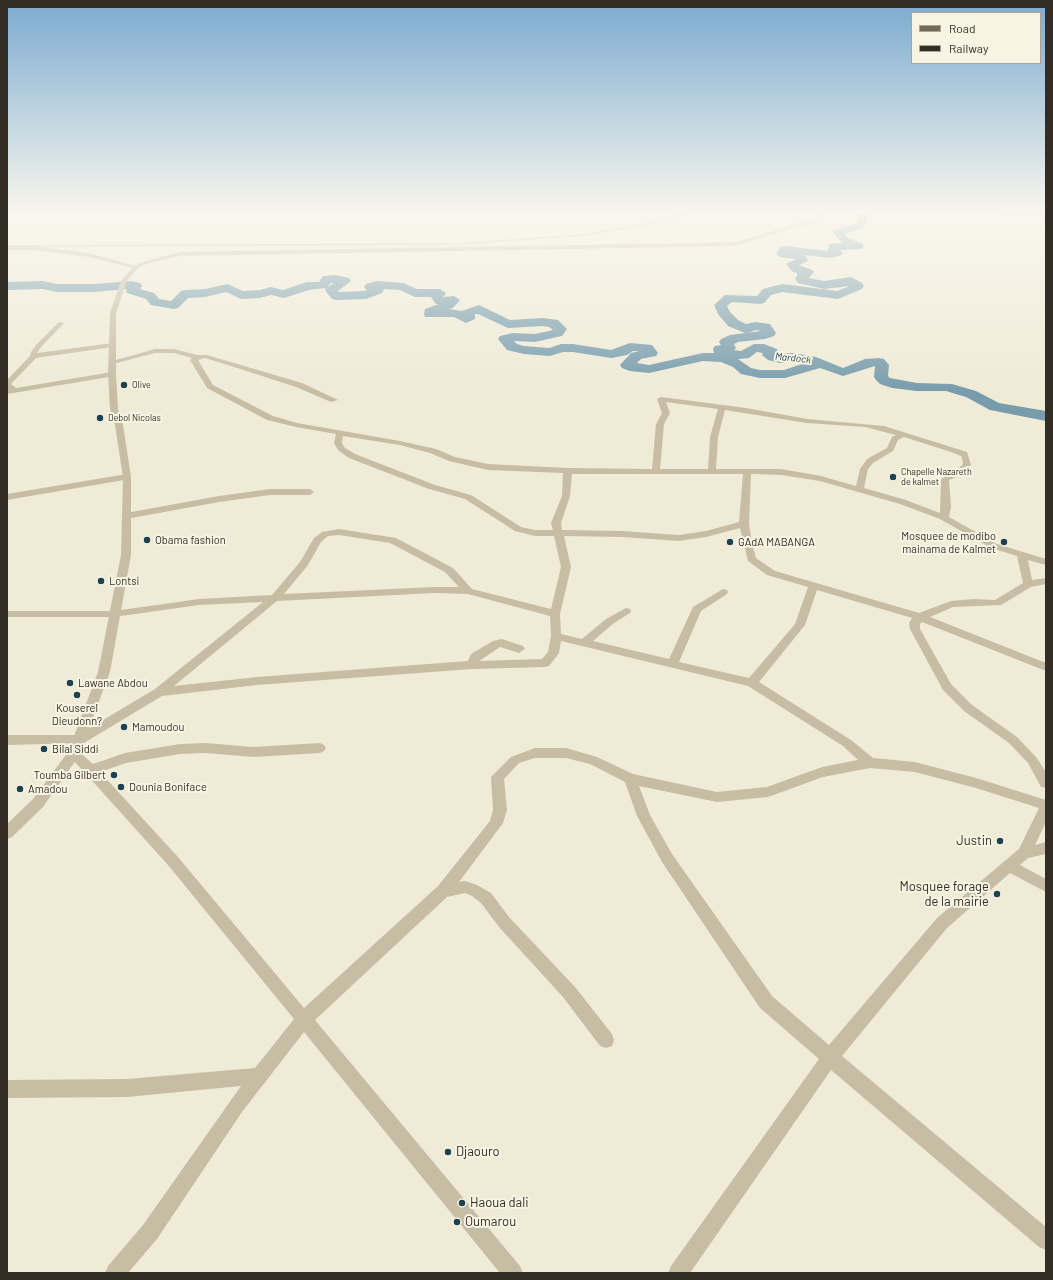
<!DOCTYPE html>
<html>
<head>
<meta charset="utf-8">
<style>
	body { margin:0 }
	#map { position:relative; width:1053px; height:1280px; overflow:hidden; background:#f0ebd7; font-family:Barlow,sans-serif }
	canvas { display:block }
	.frame { position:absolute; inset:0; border:8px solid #332d25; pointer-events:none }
	.legend { position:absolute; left:911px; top:12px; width:130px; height:52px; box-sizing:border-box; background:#f8f4e3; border:1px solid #a9a497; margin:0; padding:5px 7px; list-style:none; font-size:12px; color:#332d25 }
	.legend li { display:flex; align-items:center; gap:8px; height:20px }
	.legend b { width:20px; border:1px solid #a9a497 }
</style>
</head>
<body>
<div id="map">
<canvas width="1053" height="1280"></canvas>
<div class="frame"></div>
<ul class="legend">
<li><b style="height:5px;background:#756957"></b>Road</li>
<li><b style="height:5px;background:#332d25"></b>Railway</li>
</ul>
</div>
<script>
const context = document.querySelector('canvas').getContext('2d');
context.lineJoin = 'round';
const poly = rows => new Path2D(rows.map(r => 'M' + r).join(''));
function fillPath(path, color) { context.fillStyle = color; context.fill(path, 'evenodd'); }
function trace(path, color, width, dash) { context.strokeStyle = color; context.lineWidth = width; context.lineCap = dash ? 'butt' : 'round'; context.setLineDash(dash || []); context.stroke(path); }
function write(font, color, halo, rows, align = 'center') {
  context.font = font + ' Barlow,sans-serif'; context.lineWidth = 4; context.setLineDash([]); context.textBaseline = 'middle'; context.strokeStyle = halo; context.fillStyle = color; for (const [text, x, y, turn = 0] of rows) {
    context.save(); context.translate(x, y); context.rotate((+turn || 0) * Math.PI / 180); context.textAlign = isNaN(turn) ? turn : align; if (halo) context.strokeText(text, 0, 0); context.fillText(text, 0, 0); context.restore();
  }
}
fillPath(poly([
	[855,212,865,212,868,219,863,228,845,234,848,238,863,244,864,246,862,249,840,250,843,253,841,255,830,258,805,255,808,261,799,265,812,270,814,272,809,278,824,281,851,277,862,283,864,286,862,289,838,299,782,292,771,295,764,303,760,304,732,302,727,306,730,312,738,320,746,324,755,322,770,324,776,333,774,336,765,339,738,342,734,344,736,348,734,350,741,351,754,344,764,344,777,349,778,354,793,353,816,357,843,368,865,359,879,358,884,359,889,365,888,376,890,378,917,383,952,384,976,391,999,403,1046,411,1046,421,990,410,966,397,946,391,917,391,892,388,880,384,876,380,874,377,875,366,843,376,820,368,785,378,760,378,741,374,733,367,721,362,703,361,649,373,630,371,622,368,620,365,631,353,639,351,633,351,627,355,611,358,573,352,563,352,550,356,524,354,507,350,498,339,500,336,513,333,535,334,553,330,549,327,543,326,508,328,478,314,475,314,475,319,466,323,454,317,425,317,424,314,425,309,439,304,436,304,431,297,415,297,400,290,384,289,382,293,366,299,336,300,332,299,327,293,325,290,326,288,309,290,284,298,271,295,260,298,241,299,226,292,205,297,188,298,178,308,174,309,151,305,146,299,127,293,126,289,94,292,57,292,43,289,7,290,7,282,43,281,57,284,94,284,131,281,140,283,142,286,140,289,154,293,159,299,171,301,181,291,185,290,205,289,228,284,243,291,260,290,271,287,283,290,307,282,319,282,323,276,336,275,349,278,351,281,338,291,339,292,364,291,367,290,364,287,366,284,377,281,403,283,417,289,440,289,446,293,443,297,454,296,460,300,453,308,449,309,462,311,479,305,510,320,543,318,558,320,567,329,562,336,557,337,535,342,514,341,517,344,524,346,549,348,561,344,573,344,611,350,630,343,652,345,658,353,656,356,641,359,637,363,649,365,703,353,714,353,713,349,715,346,721,345,719,342,721,339,730,335,745,333,728,326,718,314,714,305,725,295,757,296,763,289,782,284,837,291,850,286,824,289,798,283,795,279,797,276,797,273,793,272,786,264,796,259,780,257,776,253,781,247,785,246,828,251,829,244,842,243,833,232,834,230,855,224,858,219,855,212],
	[331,283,334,283,328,287,329,285,331,283],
	[756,330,761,331,745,333,750,332,756,330],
	[757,352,763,353,762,355,768,360,780,363,793,361,805,363,784,370,760,370,751,368,738,359,749,358,757,352]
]), '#779cac');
fillPath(poly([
	[7,246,35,246,89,253,139,267,136,269,89,257,35,250,7,250,7,246],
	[59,322,64,323,41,347,37,353,113,343,116,345,113,347,36,358,11,384,16,388,112,372,115,372,115,376,7,394,7,380,30,356,31,352,36,345,59,322],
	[155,349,174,349,197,355,207,355,302,383,338,400,331,402,296,387,234,367,205,358,198,360,213,385,273,416,297,423,400,441,436,449,455,457,488,464,568,468,652,469,656,424,662,413,657,399,661,397,746,408,807,419,884,426,967,452,971,465,962,475,949,480,951,507,949,517,997,544,1046,559,1046,565,1028,560,1032,580,1046,578,1046,584,1031,587,1001,605,953,607,930,617,1046,663,1046,671,922,622,920,624,920,629,951,684,972,705,1017,737,1036,757,1046,772,1046,788,1041,787,1028,763,1009,743,964,711,943,690,910,629,909,623,912,618,817,590,805,625,759,682,851,740,873,758,915,762,976,778,1046,800,1046,822,1035,845,1046,842,1046,854,1028,858,1020,865,1046,879,1046,892,1010,873,947,928,842,1056,1046,1227,1046,1250,1039,1247,831,1070,690,1273,668,1273,671,1266,819,1059,760,1008,662,862,637,816,625,782,590,764,566,758,535,758,519,763,504,779,507,810,503,823,459,882,465,881,477,885,491,893,509,917,575,987,612,1034,614,1040,612,1046,606,1048,600,1046,563,997,499,927,481,903,472,896,465,893,447,897,315,1020,520,1266,523,1273,500,1273,304,1032,242,1112,157,1239,128,1273,105,1273,108,1266,143,1225,241,1086,127,1097,7,1098,7,1080,127,1079,255,1068,294,1019,168,865,86,774,70,757,68,754,70,751,74,749,78,751,93,764,125,753,180,744,206,743,253,747,320,743,324,745,326,748,324,751,320,753,253,757,206,753,180,754,126,763,100,772,178,857,304,1008,438,886,490,821,493,810,491,777,511,757,535,748,566,748,597,757,633,774,717,792,767,787,822,767,858,760,843,746,748,686,561,641,559,653,549,666,545,667,472,669,257,685,162,696,84,743,7,745,7,735,78,735,155,689,263,602,199,605,114,617,7,617,7,611,114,611,199,599,272,595,300,562,314,538,322,532,339,529,396,538,453,568,472,589,551,609,561,567,554,536,535,536,515,531,465,499,429,489,349,458,338,450,334,443,336,434,296,427,267,420,207,388,190,360,192,358,174,353,155,353,113,364,109,362,155,349],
	[666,402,718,409,710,437,708,469,660,469,664,424,670,413,666,402],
	[725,410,807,423,865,427,896,435,892,437,887,448,867,459,860,469,856,486,821,476,781,469,716,469,718,437,725,410],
	[343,436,400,445,430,453,449,461,488,470,563,473,562,496,551,523,553,530,535,530,521,527,471,495,435,485,355,454,345,448,342,443,343,436],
	[904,437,951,452,961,456,962,458,963,464,956,471,941,479,940,513,906,500,864,488,868,469,873,463,893,451,898,440,904,437],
	[572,474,743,474,739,522,706,531,679,535,622,531,562,530,561,523,570,496,572,474],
	[751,474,781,475,820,481,900,504,940,519,991,548,1017,556,1023,583,995,600,973,599,951,601,919,613,775,571,756,558,752,543,749,524,751,474],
	[740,528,748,561,767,575,808,587,795,624,749,678,679,662,701,611,727,594,728,592,727,590,723,589,693,607,669,659,593,641,614,623,630,613,631,611,630,609,626,608,606,619,582,639,561,634,560,614,571,567,564,536,622,537,679,541,706,537,740,528],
	[339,535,390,543,445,572,459,587,435,587,284,594,308,565,321,542,328,536,339,535],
	[435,593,468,594,550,616,551,636,548,652,542,659,479,661,500,647,519,653,525,649,523,646,502,639,493,641,471,654,468,661,257,677,174,686,277,601,435,593],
	[870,768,915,772,976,788,1039,808,1019,849,937,918,829,1045,772,996,672,854,650,815,639,786,717,802,768,797,823,777,870,768],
	[127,474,130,475,130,479,7,500,7,494,127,474],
	[270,489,310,489,314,492,310,495,270,495,219,502,126,519,121,516,126,513,219,496,270,489]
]), '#c7bda4');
fillPath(poly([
	[819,212,824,212,820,220,735,246,180,256,149,263,138,268,127,281,116,313,116,374,118,409,123,425,131,477,131,555,110,672,78,757,43,807,12,837,7,839,7,824,33,799,68,752,98,672,121,555,123,477,115,425,110,409,108,374,110,313,121,281,134,266,145,261,180,252,735,242,816,218,819,212]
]), '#c7bda4');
fillPath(poly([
	[1003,212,1046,212,1046,215,1005,214,1003,212]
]), '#756957');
trace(poly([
	[7,246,457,244,584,235,660,222,690,212]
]), '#332d25', 1.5, [0.5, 1.5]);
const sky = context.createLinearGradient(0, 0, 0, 392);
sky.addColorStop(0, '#7baad0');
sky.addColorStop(0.54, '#f8f6ed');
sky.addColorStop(1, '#f8f6ed00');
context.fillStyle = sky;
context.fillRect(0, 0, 1053, 392);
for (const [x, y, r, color] of [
	[124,385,4,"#1c4153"],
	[100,418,4,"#1c4153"],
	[893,477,4,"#1c4153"],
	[147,540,4,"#1c4153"],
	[730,542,4,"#1c4153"],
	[1004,542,4,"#1c4153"],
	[101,581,4,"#1c4153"],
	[70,683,4,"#1c4153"],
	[77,695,4,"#1c4153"],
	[124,727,4,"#1c4153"],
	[44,749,4,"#1c4153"],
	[114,775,4,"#1c4153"],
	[121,787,4,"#1c4153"],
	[20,789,4,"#1c4153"],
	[1000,841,4,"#1c4153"],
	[997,894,4,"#1c4153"],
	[448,1152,4,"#1c4153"],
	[462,1203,4,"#1c4153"],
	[457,1222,4,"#1c4153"]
]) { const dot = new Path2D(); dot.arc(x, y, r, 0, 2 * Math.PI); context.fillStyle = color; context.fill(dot); trace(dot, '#f8f4e3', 1.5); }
write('9px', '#332d25', '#f8f4e3', [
	["Olive",132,385],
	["Debol Nicolas",108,418],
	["Chapelle Nazareth",901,472],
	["de kalmet",901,482]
], 'left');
write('italic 10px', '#1c4153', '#f8f4e3', [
	["Mardock",793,358,6]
]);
write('11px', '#332d25', '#f8f4e3', [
	["Mosquee de modibo",996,536,"right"],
	["mainama de Kalmet",996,549,"right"],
	["Obama fashion",155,540],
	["GAdA MABANGA",738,542],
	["Lontsi",109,581],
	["Lawane Abdou",78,683],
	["Kouserel",77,708,"center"],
	["Dieudonn?",77,721,"center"],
	["Mamoudou",132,727],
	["Bilal Siddi",52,749],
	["Toumba Gilbert",106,775,"right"],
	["Dounia Boniface",129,787],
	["Amadou",28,789]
], 'left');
write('13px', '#332d25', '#f8f4e3', [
	["Justin",992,841,"right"],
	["Mosquee forage",989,887,"right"],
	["de la mairie",989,902,"right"],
	["Djaouro",456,1152],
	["Haoua dali",470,1203],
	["Oumarou",465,1222]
], 'left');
</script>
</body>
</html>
